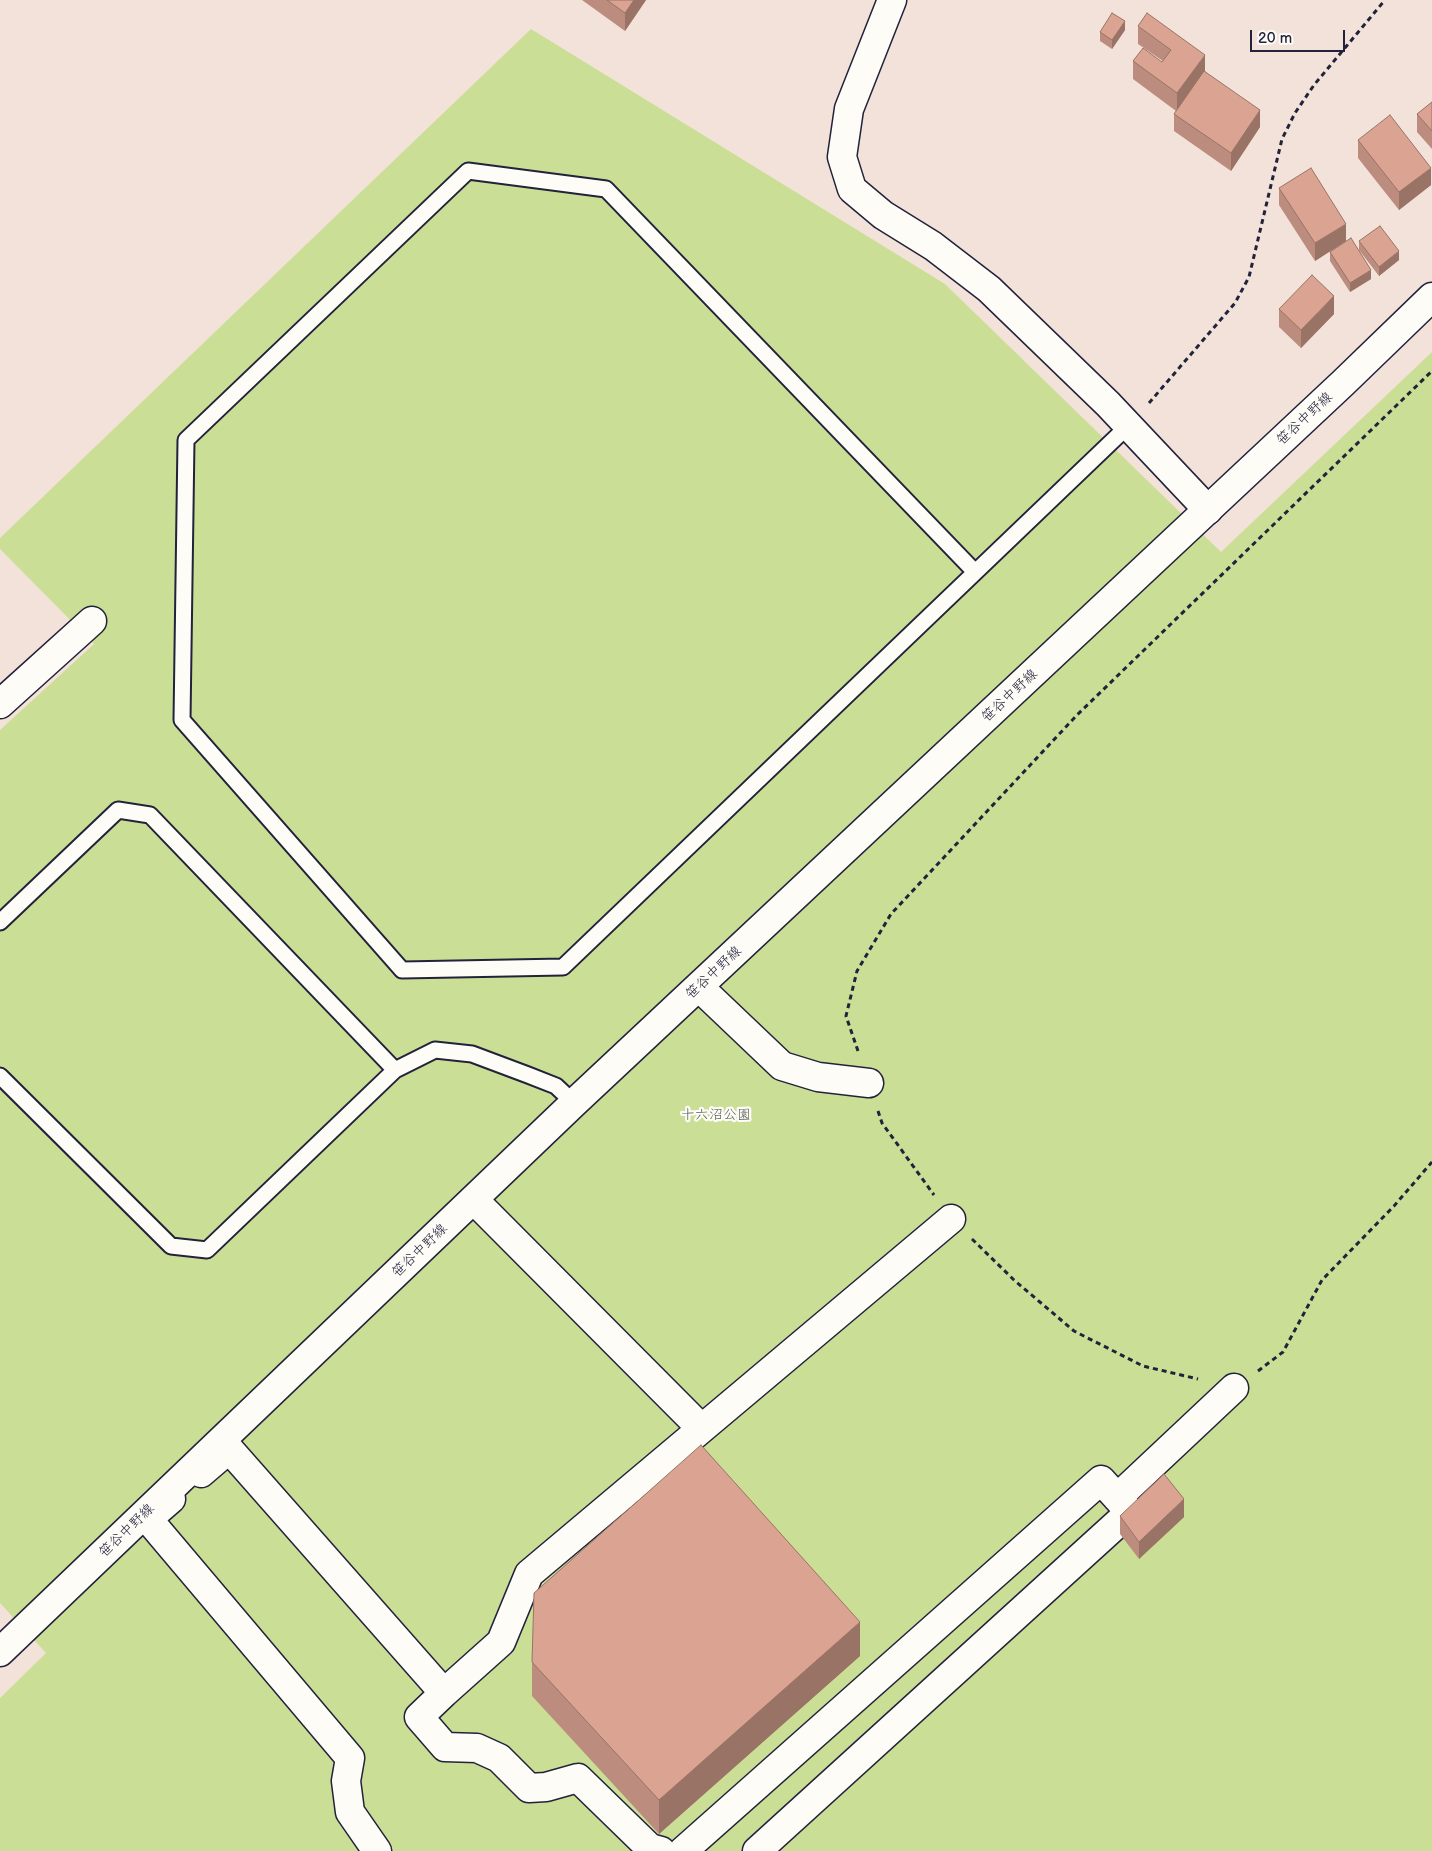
<!DOCTYPE html>
<html>
<head>
<meta charset="utf-8">
<style>
	body { margin:0 }
	#map { position:relative; width:1432px; height:1851px; overflow:hidden; background:#f3e2d9; font-family:"Balsamiq Sans",sans-serif }
	canvas { display:block }
	.scale { position:absolute; left:1250px; top:30px; width:95px; height:22px; box-sizing:border-box; border:2px solid #22223b; border-top:0; padding-left:6px; font-size:15px; line-height:18px; white-space:nowrap; color:#22223b; -webkit-text-stroke:4px #fdfcf7; paint-order:stroke }
</style>
</head>
<body>
<div id="map">
<canvas width="1432" height="1851"></canvas>
<div class="scale">20 m</div>
</div>
<script>
const context = document.querySelector('canvas').getContext('2d');
context.lineJoin = 'round';
function fillPath(path, color) { context.fillStyle = color; context.fill(path, 'evenodd'); }
const poly = rows => new Path2D(rows.map(r => 'M' + r).join(''));
function trace(path, color, width, dash) { context.strokeStyle = color; context.lineWidth = width; context.lineCap = dash ? 'butt' : 'round'; context.setLineDash(dash || []); context.stroke(path); }
function write(font, color, halo, rows, align = 'center') {
  context.font = font + ' "Balsamiq Sans","Klee One",sans-serif'; context.lineWidth = 4.5; context.setLineDash([]); context.textBaseline = 'middle'; context.strokeStyle = halo; context.fillStyle = color; for (const [text, x, y, turn = 0] of rows) {
    context.save(); context.translate(x, y); context.rotate((+turn || 0) * Math.PI / 180); context.textAlign = isNaN(turn) ? turn : align; if (halo) context.strokeText(text, 0, 0); context.fillText(text, 0, 0); context.restore();
  }
}
fillPath(poly([
	[531,29,945,284,1221,552,1432,352,1432,1851,0,1851,0,1698,46,1653,0,1603,0,730,94,644,0,549,0,538]
]), '#cadf95');
const lane = poly([
	[975,572,606,189,468,171,186,440,182,720,402,970,563,967,1128,426],
	[0,922,118,810,150,815,395,1070],
	[0,1076,171,1246,207,1250,395,1070,435,1050,472,1054,528,1075,556,1086,574,1103]
]);
const street = poly([
	[892,0,849,109,842,157,852,189,883,215,933,246,989,289,1108,404,1208,510],
	[0,704,92,621],
	[699,987,782,1066,818,1077,869,1083],
	[474,1200,701,1428],
	[201,1473,229,1449,444,1693,419,1717,445,1747,477,1748,499,1758,529,1788,546,1787,578,1778,650,1848,661,1851],
	[1117,1498,1234,1388],
	[171,1499,148,1519,350,1758,346,1781,350,1812,377,1851],
	[444,1693,501,1642,529,1574,951,1219],
	[683,1851,1101,1480,1130,1512,757,1851]
]);
const secondary = poly([
	[0,1652,574,1103,1343,383,1432,297]
]);
trace(lane, '#22223b', 19);
trace(street, '#22223b', 31);
trace(secondary, '#22223b', 31);
trace(poly([
	[1149,403,1235,303,1249,277,1282,139,1295,113,1314,85,1385,0],
	[858,1051,846,1016,857,971,891,914,1077,715,1432,371],
	[878,1111,882,1123,934,1195],
	[972,1239,1014,1280,1074,1331,1143,1366,1198,1379],
	[1258,1371,1283,1352,1322,1280,1394,1206,1432,1162]
]), '#22223b', 3, [5, 4]);
trace(lane, '#fdfcf7', 15);
trace(street, '#fdfcf7', 28);
trace(secondary, '#fdfcf7', 28);
fillPath(poly([
	[582,0,646,0,625,31],
	[1138,26,1205,71,1260,127,1231,171,1174,131,1174,114,1176,111,1133,79,1133,61,1162,62,1163,61,1138,44],
	[1125,30,1112,49,1100,41,1100,32],
	[1432,102,1432,149,1417,132,1417,114],
	[1358,140,1431,185,1399,210,1358,158],
	[1279,188,1346,241,1315,261,1279,205],
	[1359,241,1399,260,1379,276,1359,250],
	[1330,252,1371,279,1350,292,1330,261],
	[1279,309,1334,314,1301,348,1279,327],
	[1120,1516,1184,1517,1139,1559,1120,1534],
	[860,1656,659,1834,532,1696,532,1662]
]), '#bc8d7e');
fillPath(poly([
	[634,0,646,0,625,31,625,13],
	[1125,21,1125,30,1112,49,1112,40],
	[1205,55,1205,73,1177,111,1177,93],
	[1260,110,1260,127,1231,171,1231,153],
	[1431,168,1431,185,1399,210,1399,192],
	[1346,224,1346,241,1315,261,1315,243],
	[1399,251,1399,260,1379,276,1379,267],
	[1371,270,1371,279,1350,292,1350,283],
	[1334,296,1334,314,1301,348,1301,330],
	[1184,1499,1184,1517,1139,1559,1139,1542],
	[860,1622,860,1656,659,1834,659,1800]
]), '#997366');
const building = poly([
	[607,0,634,0,625,13,607,0],
	[1112,13,1125,21,1112,40,1100,32,1112,13],
	[1147,13,1205,55,1177,93,1133,61,1143,48,1162,62,1171,50,1138,26,1147,13],
	[1204,71,1260,110,1231,153,1174,114,1204,71],
	[1432,102,1432,131,1417,114,1432,102],
	[1390,115,1431,168,1399,192,1358,140,1390,115],
	[1311,168,1346,224,1315,243,1279,188,1311,168],
	[1380,226,1399,251,1379,267,1359,241,1380,226],
	[1351,238,1371,270,1350,283,1330,252,1351,238],
	[1312,275,1334,296,1301,330,1279,309,1312,275],
	[701,1445,860,1622,659,1800,532,1662,534,1593,701,1445],
	[1164,1474,1184,1499,1139,1542,1120,1516,1164,1474]
]);
fillPath(building, '#dba492');
trace(building, '#997366', 1);
write('14px', '#22223b', '#fdfcf7', [
	["笹谷中野線",1305,419,-43],
	["笹谷中野線",1010,696,-43],
	["笹谷中野線",714,973,-43],
	["笹谷中野線",420,1251,-44],
	["笹谷中野線",127,1531,-44]
]);
write('14px', '#545b56', '#fdfcf7', [
	["十六沼公園",716,1115]
]);
</script>
</body>
</html>
